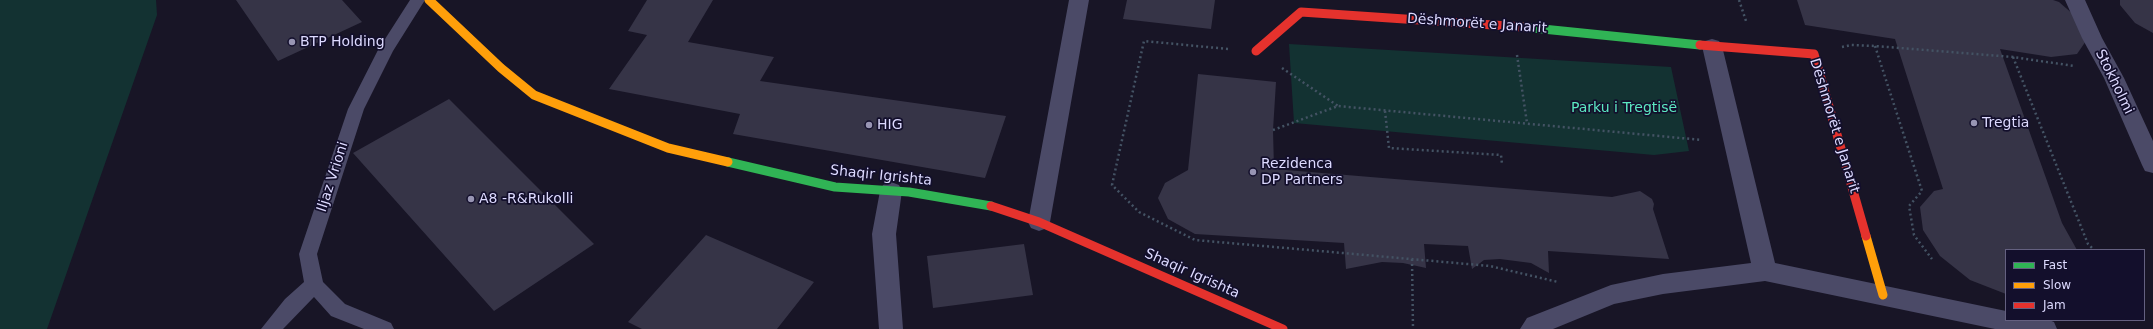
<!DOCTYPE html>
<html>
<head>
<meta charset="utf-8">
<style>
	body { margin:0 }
	#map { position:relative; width:2153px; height:329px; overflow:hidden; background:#181526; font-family:"DejaVu Sans",sans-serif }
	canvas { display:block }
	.legend { position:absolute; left:2005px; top:249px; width:140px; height:72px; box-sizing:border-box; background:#130f2c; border:1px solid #646080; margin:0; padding:5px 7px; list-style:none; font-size:12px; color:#dddaff }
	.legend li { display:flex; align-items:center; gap:8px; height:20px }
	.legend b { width:20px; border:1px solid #646080 }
</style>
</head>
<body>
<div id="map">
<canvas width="2153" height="329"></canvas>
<ul class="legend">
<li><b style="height:5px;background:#30b455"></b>Fast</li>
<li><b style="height:5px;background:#ff9f0a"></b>Slow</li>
<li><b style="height:5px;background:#e5322d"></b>Jam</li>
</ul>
</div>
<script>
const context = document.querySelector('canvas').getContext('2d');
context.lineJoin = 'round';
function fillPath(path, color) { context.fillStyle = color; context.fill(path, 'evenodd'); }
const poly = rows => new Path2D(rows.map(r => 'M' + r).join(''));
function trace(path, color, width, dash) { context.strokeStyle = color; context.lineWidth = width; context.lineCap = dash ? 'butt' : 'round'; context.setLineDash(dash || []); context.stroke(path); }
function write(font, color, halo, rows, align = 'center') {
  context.font = font + ' "DejaVu Sans",sans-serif'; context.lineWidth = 3.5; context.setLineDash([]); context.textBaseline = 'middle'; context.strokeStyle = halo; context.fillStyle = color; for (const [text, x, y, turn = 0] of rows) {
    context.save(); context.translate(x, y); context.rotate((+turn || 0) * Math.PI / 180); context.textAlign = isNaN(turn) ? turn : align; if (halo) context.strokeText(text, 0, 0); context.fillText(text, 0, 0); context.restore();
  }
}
fillPath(poly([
	[0,0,156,0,157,15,47,329,0,329],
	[1289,44,1671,67,1689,151,1654,155,1294,123]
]), '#133232');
fillPath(poly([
	[236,0,342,0,362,22,278,61],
	[647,0,713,0,688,42,774,57,760,81,1006,116,985,178,733,134,740,114,609,89,647,35,628,31],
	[1127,0,1215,0,1211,29,1123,19],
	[1797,0,2053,0,2059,2,2074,15,2088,38,2077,54,2051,57,2000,49,2062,223,2077,250,2006,250,2006,294,1970,280,1940,256,1923,230,1920,207,1934,191,1943,189,1895,39,1805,25],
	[2120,0,2153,0,2153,33,2135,23,2120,5],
	[1198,74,1276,82,1273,130,1274,169,1612,197,1640,191,1652,199,1654,204,1653,209,1669,259,1548,251,1549,273,1531,263,1500,259,1484,260,1472,269,1468,246,1424,244,1426,268,1403,263,1382,262,1346,269,1344,243,1195,234,1168,219,1158,198,1165,183,1188,170],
	[449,99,594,244,494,311,353,153],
	[706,235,814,282,777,329,642,329,628,322],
	[1024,244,1033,295,933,308,927,256]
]), '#363447');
trace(poly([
	[1739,0,1746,21],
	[1875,46,1922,191,1909,206,1914,235,1932,259],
	[1842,47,1851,45,1875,46,2013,57,2074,66],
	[1228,49,1144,41,1112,185,1139,212,1195,240,1490,266,1558,282],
	[1517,55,1527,123],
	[2013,57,2088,244,2094,250],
	[1282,68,1338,106],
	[1385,111,1389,148,1501,155,1502,164],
	[1273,130,1338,106,1702,140],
	[1412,259,1413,329]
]), '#445364', 2.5, [2, 3]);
fillPath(poly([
	[410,0,425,0,393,51,364,109,317,254,323,282,345,304,391,323,394,329,364,329,331,316,314,297,283,329,261,329,285,299,304,282,299,254,348,109,378,50,410,0]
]), '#4b4a67');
fillPath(poly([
	[1069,0,1089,0,1050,222,1047,228,1039,231,1031,228,1028,222,1069,0],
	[2065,0,2085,0,2102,38,2124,78,2153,141,2153,173,2145,171,2142,165,2104,78,2082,38,2065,0],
	[1712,39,1719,41,1722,46,1775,263,2006,311,2006,320,2049,320,2054,322,2057,329,1995,329,1765,281,1663,294,1614,304,1553,329,1520,329,1527,318,1611,285,1663,274,1751,263,1702,46,1705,41,1712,39],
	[891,182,899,185,902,191,896,234,903,329,879,329,872,234,880,191,883,185,891,182]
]), '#4b4a67');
trace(poly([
	[1523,27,1700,45],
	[728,162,835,187,909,192,991,206]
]), '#30b455', 9);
trace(poly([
	[429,0,501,68,534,95,668,148,728,162],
	[1866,236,1883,295]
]), '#ff9f0a', 9);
trace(poly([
	[1700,45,1814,54,1866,236],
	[1256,51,1301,12,1523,27],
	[991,206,1039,222,1283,329]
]), '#e5322d', 9);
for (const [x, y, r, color] of [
	[292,42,4,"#9895b3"],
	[1974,123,4,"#9895b3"],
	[869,125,4,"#9895b3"],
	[1253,172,4,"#9895b3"],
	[471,199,4,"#9895b3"]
]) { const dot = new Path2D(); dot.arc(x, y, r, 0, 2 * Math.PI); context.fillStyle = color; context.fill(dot); trace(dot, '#130f2c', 1.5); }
write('14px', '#dddaff', '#130f2c', [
	["Dëshmorët e Janarit",1477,24,4],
	["Stokholmi",2114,82,64],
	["Dëshmorët e Janarit",1834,126,73],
	["Shaqir Igrishta",881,176,6],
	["Iljaz Vrioni",333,177,-72],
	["Shaqir Igrishta",1192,274,24]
]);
write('14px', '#dddaff', '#130f2c', [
	["BTP Holding",300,42],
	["Tregtia",1982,123],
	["HIG",877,125],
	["Rezidenca",1261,164],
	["DP Partners",1261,180],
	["A8 -R&Rukolli",479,199]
], 'left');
write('14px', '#5ce9c2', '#130f2c', [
	["Parku i Tregtisë",1624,108]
]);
</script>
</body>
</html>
